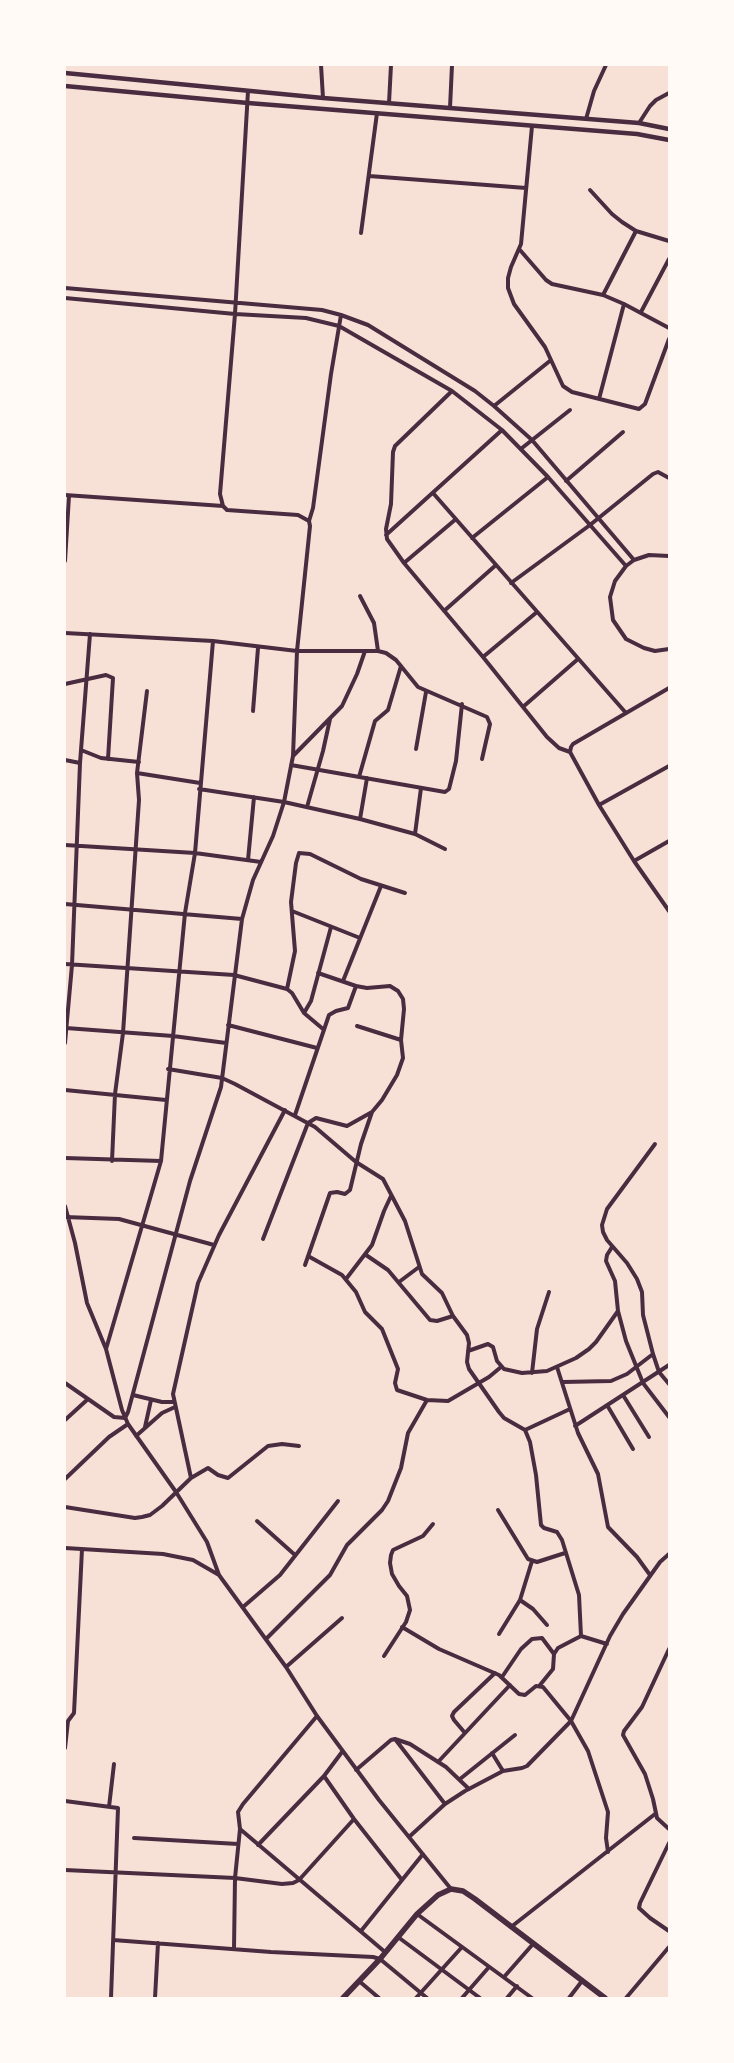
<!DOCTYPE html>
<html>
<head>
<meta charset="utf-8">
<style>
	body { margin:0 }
	#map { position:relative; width:734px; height:2063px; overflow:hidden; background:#f7e1d7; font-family:Montserrat,sans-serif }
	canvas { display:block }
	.frame { position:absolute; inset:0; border:66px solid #fffaf5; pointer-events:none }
</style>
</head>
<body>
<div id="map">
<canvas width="734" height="2063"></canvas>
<div class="frame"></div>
</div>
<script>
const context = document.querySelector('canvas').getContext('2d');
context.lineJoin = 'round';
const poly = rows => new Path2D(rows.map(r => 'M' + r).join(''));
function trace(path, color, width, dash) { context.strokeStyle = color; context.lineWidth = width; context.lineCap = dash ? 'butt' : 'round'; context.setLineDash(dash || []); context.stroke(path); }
trace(poly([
	[321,65,323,98],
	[389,103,391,65],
	[450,108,452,65],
	[586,119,594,91,606,65],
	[639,123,650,106,656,100,669,93],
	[532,126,521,244,511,267,508,278,508,288,514,304,545,347,563,386,572,392,639,409,645,404,669,339],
	[369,176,526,188],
	[590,190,612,214,622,222,636,231,669,241],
	[361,233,377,113],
	[520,250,546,280,552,284,603,295,624,304,669,328],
	[65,288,322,310,341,315,368,325,475,391,494,406,532,440,634,560],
	[603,295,636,231],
	[65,298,235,314,306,318,339,326,452,391,502,430,548,477,626,566],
	[641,312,669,259],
	[452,391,395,446,393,452,391,504,386,529,387,539,404,563,483,657,547,737,559,748,570,752],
	[599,399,624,304],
	[494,406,551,360],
	[522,448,570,410],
	[566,481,623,432],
	[433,493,626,713],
	[65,495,223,506],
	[309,521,313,508,331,374,341,315],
	[386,535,502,430],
	[472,538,548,477],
	[669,556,649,555,634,560,626,566,615,581,610,597,613,620,626,639,644,648,655,651,669,649],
	[65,561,69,496],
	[404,563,456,519],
	[511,583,590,525,653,474,658,472,669,478],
	[360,596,374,623,378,651],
	[444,611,496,565],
	[65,633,213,641,297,651,378,651,386,653,396,660,418,687,487,717,490,724,482,759],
	[483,657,537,612],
	[65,684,106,675,113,678,108,759],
	[669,688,573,744,571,747,570,752,599,805,634,861,669,911],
	[524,706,578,659],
	[253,711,258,648],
	[416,749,426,692],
	[81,750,101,758,139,762],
	[293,756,342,706,357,674,365,651],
	[65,760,80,763],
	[291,765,445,792,449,789,456,761,462,704],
	[137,773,200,783],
	[359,777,375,721,388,710,401,666],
	[199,789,284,802,360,819,415,834,445,849],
	[599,805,669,766],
	[307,807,323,751,330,719],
	[360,819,367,778],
	[415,834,421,788],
	[65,845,195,853,261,862],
	[248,860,254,797],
	[634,861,669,841],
	[65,904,242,919],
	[292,911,360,938],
	[65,964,234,975,287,989,292,993,304,1013,323,1029],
	[343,981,381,886],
	[287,989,295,951,291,902,296,863,299,853,310,854,361,879,405,893],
	[304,1013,311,1001,331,927],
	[228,1025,317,1048],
	[357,1026,401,1040],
	[66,1028,173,1036,226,1043],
	[65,1043,72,965,80,763,90,634],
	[168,1069,222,1078,235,1084,315,1127,356,1162,383,1179,405,1221,422,1274,442,1293,453,1316,467,1335,469,1343,467,1362,469,1369,499,1412,504,1418,525,1430,530,1442,536,1475,541,1525,544,1528,557,1532,562,1540,579,1595,581,1636],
	[65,1090,166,1100],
	[295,1115,329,1015,336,1011,348,1008,356,986],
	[655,1144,607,1209,602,1225,603,1232,607,1240,627,1263,637,1279,642,1292,643,1315,653,1354,659,1372,669,1384],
	[65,1158,161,1161],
	[112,1161,115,1094,123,1033,139,800,137,773,147,691],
	[65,1206,75,1243,87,1303,106,1349,122,1410,128,1424,176,1492,207,1542,219,1575,286,1667,317,1716,379,1800,451,1889],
	[65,1217,119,1219,214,1245],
	[263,1239,308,1123,316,1118,347,1126,372,1112,382,1100,397,1075,403,1058,401,1040,404,1009,403,999,398,991,390,986,367,988,356,986,318,973],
	[612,1247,607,1255,606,1261,615,1281,618,1311,626,1341,643,1383,669,1417],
	[366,1255,388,1270,430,1320,437,1321,453,1316],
	[308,1256,342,1275,356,1292,365,1312,382,1329,398,1369,395,1383,397,1390,427,1400,448,1401,489,1377,501,1367],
	[305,1265,330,1193,337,1192,345,1194,350,1190,361,1144,372,1112],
	[346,1279,372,1245,384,1211,391,1196],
	[399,1282,419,1267],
	[106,1349,161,1161,185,913,195,853,213,641],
	[468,1351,488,1344,493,1347,497,1361,504,1369,522,1373,547,1371,576,1358,589,1349,596,1342,618,1311],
	[557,1367,578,1433,598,1474,608,1527,637,1557,650,1575],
	[532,1373,537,1329,549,1292],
	[563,1382,611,1381,627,1374,653,1354],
	[65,1383,114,1417,125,1418,128,1412,190,1181,221,1087,242,919,253,880,273,836,284,802,293,756,297,651,310,526,309,521,298,515,227,510,223,506,220,494,235,314,248,91],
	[133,1395,162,1402,174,1402],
	[623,1395,649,1437],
	[607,1405,633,1449],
	[65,1420,88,1399],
	[575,1426,669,1365],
	[145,1427,151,1400],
	[525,1430,570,1409],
	[136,1436,162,1413,175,1407],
	[191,1478,208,1468,218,1475,228,1478,268,1446,282,1444,299,1446],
	[65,1479,109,1437,128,1424],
	[65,1507,135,1518,142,1517,150,1515,162,1506,191,1478,173,1394,198,1283,219,1235,285,1110],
	[498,1510,528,1559,537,1562,565,1553],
	[257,1521,295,1555],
	[65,1548,163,1554,193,1560,219,1575],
	[520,1600,533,1609,547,1625],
	[243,1607,280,1575,338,1501],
	[402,1627,439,1649,499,1675,519,1694,525,1695,536,1686,543,1687,571,1721,588,1751,608,1812,606,1838,608,1852],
	[499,1634,520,1600,532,1561],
	[266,1639,330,1575,347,1545,382,1510,388,1501,401,1468,408,1433,427,1400],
	[669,1649,642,1707,624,1731,623,1735,645,1774,653,1799,657,1818,669,1829],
	[384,1656,406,1622,410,1610,407,1596,399,1586,392,1574,390,1563,391,1555,393,1550,423,1536,433,1524],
	[286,1667,342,1618],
	[502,1677,521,1649,532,1639,542,1638,554,1654],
	[540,1685,553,1669,554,1654,558,1648,581,1636,607,1644],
	[465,1733,454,1720,452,1716,454,1712,495,1673],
	[395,1739,445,1804],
	[65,1748,68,1721,74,1713,82,1549],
	[492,1753,503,1771],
	[438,1762,510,1685],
	[356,1770,391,1740,395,1739,410,1744,446,1767,469,1789],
	[324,1776,354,1819,402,1880],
	[460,1779,515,1735],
	[65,1801,118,1808,111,1998],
	[109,1807,114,1764],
	[240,1829,385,1952],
	[409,1837,445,1804,465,1791,503,1771,522,1768,527,1766,571,1721,610,1636,623,1614,660,1562,669,1554],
	[134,1838,238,1844],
	[669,1843,640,1903,639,1908,650,1918,669,1931],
	[258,1845,324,1776,342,1752],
	[65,1870,235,1878,282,1884,293,1883,299,1880,354,1819],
	[417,1914,532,1998],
	[511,1927,655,1814],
	[361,1931,423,1854],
	[398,1937,480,1998],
	[113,1940,271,1952,373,1957,380,1959,427,1998],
	[234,1949,235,1878,240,1829,238,1812,243,1804,317,1716],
	[504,1977,533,1944],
	[359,1981,379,1998],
	[155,1998,158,1943],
	[416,1998,462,1947],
	[462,1998,489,1967],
	[507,1998,517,1986],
	[569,1998,582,1981],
	[626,1998,669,1947]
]), '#4a2c40', 4);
trace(poly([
	[65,73,323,98,639,123,669,129],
	[65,86,248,103,637,134,669,140]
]), '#4a2c40', 4.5);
trace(poly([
	[343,1998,380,1959,417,1914,438,1895,451,1889,463,1891,475,1899,605,1998]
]), '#4a2c40', 5.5);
</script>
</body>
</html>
